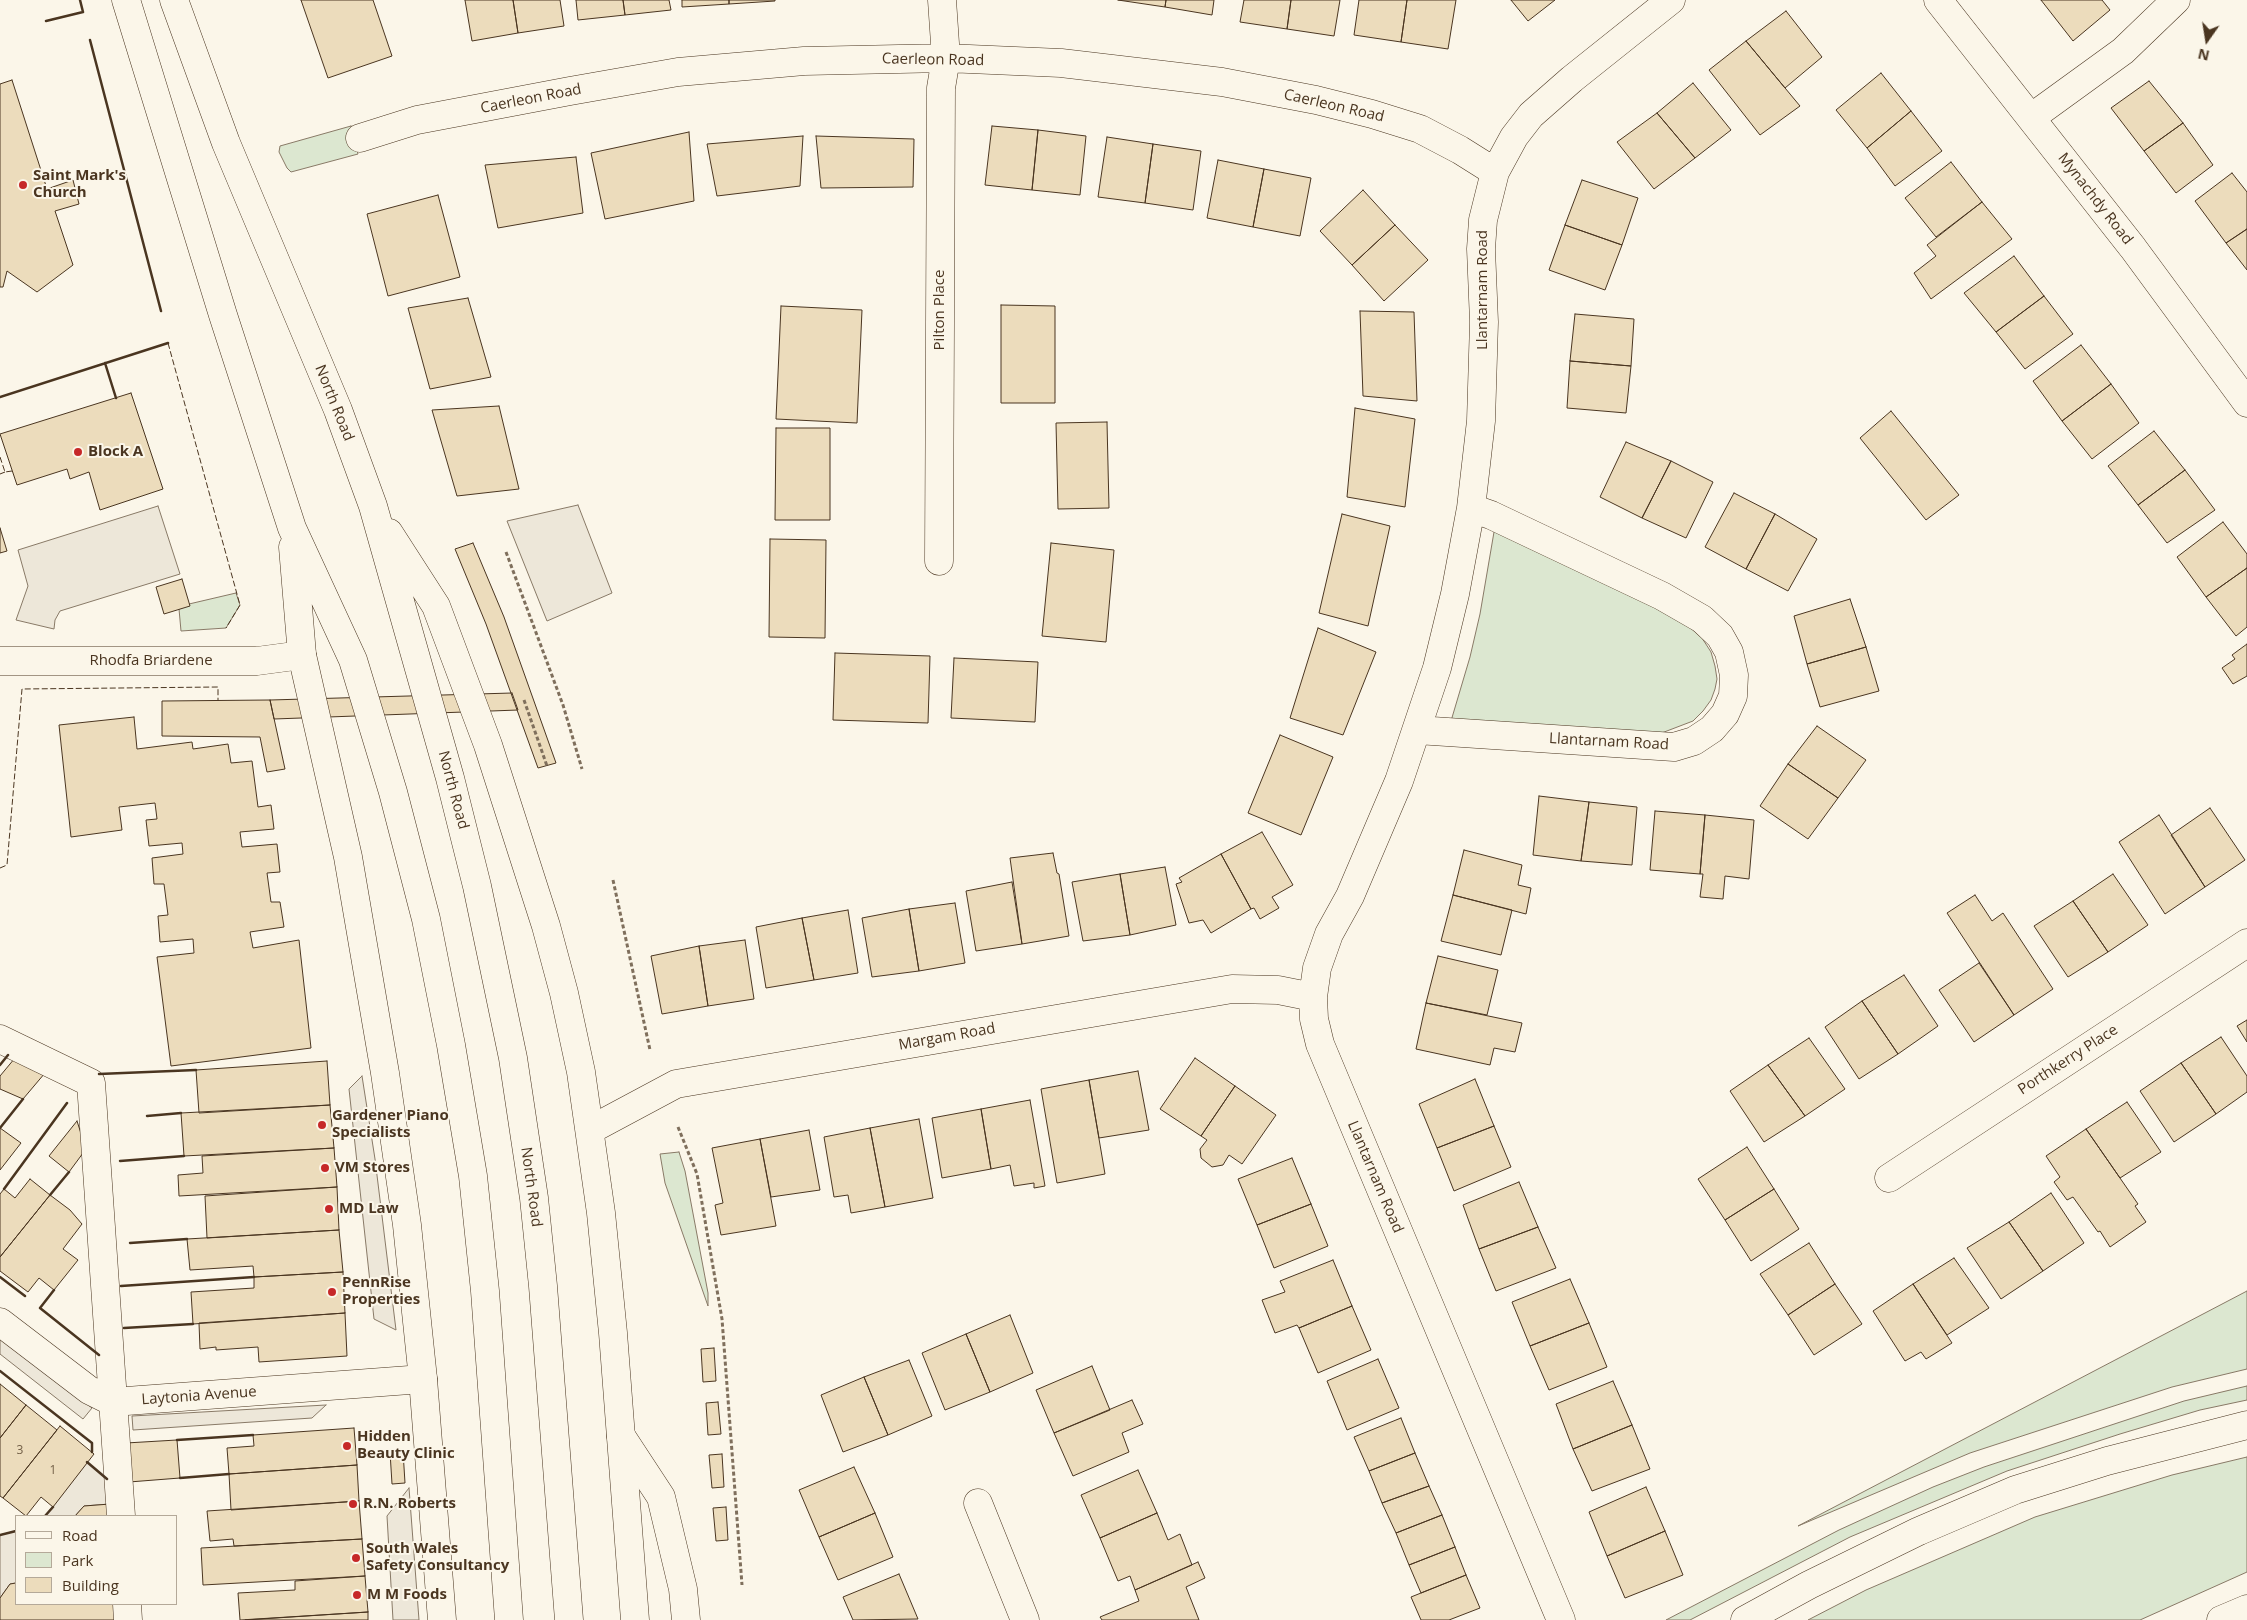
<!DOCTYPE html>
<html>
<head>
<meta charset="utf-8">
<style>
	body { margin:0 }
	#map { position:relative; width:2247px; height:1620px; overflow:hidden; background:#fbf6e9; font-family:"Open Sans",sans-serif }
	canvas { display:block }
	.legend { position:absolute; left:15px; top:1515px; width:162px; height:90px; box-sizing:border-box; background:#fbf6e9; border:1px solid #b4a999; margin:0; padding:6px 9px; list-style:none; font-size:15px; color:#4a3520 }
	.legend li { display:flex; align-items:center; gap:10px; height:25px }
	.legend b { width:25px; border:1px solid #b4a999 }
	.north { position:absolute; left:2182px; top:15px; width:50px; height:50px; -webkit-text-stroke:4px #fbf6e9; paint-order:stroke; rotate:193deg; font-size:14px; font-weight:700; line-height:20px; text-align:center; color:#4a3520 }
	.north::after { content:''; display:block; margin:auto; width:18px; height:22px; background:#4a3520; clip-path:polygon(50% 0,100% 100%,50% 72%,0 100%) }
</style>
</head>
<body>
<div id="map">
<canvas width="2247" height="1620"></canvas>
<ul class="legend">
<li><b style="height:6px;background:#fbf6e9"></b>Road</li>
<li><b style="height:14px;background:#dce7d0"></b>Park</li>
<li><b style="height:14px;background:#ecdcbc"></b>Building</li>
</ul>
<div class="north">N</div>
</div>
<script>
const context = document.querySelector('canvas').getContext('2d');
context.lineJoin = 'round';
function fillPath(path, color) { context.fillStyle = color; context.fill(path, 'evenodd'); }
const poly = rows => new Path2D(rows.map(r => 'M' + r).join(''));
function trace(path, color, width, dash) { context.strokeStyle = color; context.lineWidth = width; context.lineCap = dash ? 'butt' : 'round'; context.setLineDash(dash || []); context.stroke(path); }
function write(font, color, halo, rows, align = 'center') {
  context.font = font + ' "Open Sans",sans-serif'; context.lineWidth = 4; context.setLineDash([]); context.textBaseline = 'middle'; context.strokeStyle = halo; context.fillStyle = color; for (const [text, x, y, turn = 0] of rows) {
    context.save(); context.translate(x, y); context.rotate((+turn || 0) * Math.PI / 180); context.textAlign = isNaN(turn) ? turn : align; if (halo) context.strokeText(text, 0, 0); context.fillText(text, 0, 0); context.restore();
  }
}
const green = poly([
	[351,126,358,154,291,172,287,168,279,152,280,146,351,126],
	[1497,527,1660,604,1687,625,1702,638,1711,652,1715,666,1717,679,1715,689,1711,700,1703,711,1693,721,1659,734,1451,721,1470,657,1480,614,1494,532,1497,527],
	[236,593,240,605,226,628,181,631,179,609,189,604,236,593],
	[679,1152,685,1171,708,1293,708,1306,665,1183,660,1154,679,1152],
	[2247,1291,2247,1369,2172,1387,1970,1453,1798,1526,2247,1291],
	[2247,1386,2247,1400,2200,1410,2120,1434,2007,1471,1850,1537,1690,1620,1666,1620,1839,1530,1933,1487,1984,1467,2184,1401,2247,1386],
	[2247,1457,2247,1572,2140,1620,1808,1620,1866,1590,2035,1517,2172,1475,2247,1457]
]);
fillPath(green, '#dce7d0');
trace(green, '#887966', 1);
const parking = poly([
	[578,505,612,593,547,621,507,521,578,505],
	[158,506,180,574,60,611,55,620,54,629,16,620,28,586,18,550,158,506],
	[362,1076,375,1159,396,1330,374,1319,349,1089,362,1076],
	[0,1335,92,1408,83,1419,0,1354,0,1335],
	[326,1405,312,1418,133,1430,132,1416,326,1405],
	[87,1462,108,1480,110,1504,84,1506,75,1516,45,1516,87,1462],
	[409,1488,419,1620,393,1620,387,1516,409,1488],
	[16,1531,16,1583,10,1584,0,1598,0,1535,16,1531]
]);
fillPath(parking, '#ede7d9');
trace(parking, '#887966', 1);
const building = poly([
	[301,0,373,0,392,56,328,78,301,0],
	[465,0,513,0,518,33,472,41,465,0],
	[513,0,560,0,564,26,518,33,513,0],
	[576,0,623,0,625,15,578,20,576,0],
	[623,0,669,0,671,10,625,15,623,0],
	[682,0,729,0,729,4,682,7,682,0],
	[729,0,775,0,775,1,729,4,729,0],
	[1118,0,1166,0,1165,7,1118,0],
	[1166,0,1214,0,1212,15,1165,7,1166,0],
	[1244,0,1291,0,1287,29,1240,22,1244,0],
	[1291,0,1340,0,1334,36,1287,29,1291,0],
	[1359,0,1407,0,1401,42,1354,35,1359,0],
	[1407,0,1456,0,1448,49,1401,42,1407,0],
	[1511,0,1555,0,1528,21,1511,0],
	[2041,0,2102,0,2110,10,2073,41,2041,0],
	[1786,11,1822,57,1785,88,1746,41,1786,11],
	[1746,41,1800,106,1760,135,1709,70,1746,41],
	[1881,73,1911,111,1867,148,1836,110,1881,73],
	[12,80,47,189,73,180,79,204,55,211,73,265,37,292,7,271,3,287,0,287,0,84,12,80],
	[2149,81,2183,123,2144,151,2111,108,2149,81],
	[1693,83,1731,130,1695,158,1657,113,1693,83],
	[1911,111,1942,151,1895,186,1867,148,1911,111],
	[1657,113,1695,158,1654,189,1617,142,1657,113],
	[2183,123,2213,165,2176,193,2144,151,2183,123],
	[992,126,1038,130,1032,190,985,185,992,126],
	[1038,130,1086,136,1080,195,1032,190,1038,130],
	[689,132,694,201,605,219,591,153,689,132],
	[803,136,800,186,717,196,707,144,803,136],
	[816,136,914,139,913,187,821,188,816,136],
	[1107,137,1153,144,1145,203,1098,197,1107,137],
	[1153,144,1201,151,1193,210,1145,203,1153,144],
	[576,157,583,213,498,228,485,165,576,157],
	[1218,160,1264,169,1253,227,1207,218,1218,160],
	[1951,162,1982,202,1936,237,1905,198,1951,162],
	[1264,169,1311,178,1300,236,1253,227,1264,169],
	[2232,173,2247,192,2247,229,2226,243,2195,201,2232,173],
	[1582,180,1638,198,1622,245,1565,225,1582,180],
	[1363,190,1395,225,1352,265,1320,231,1363,190],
	[438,195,460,277,388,296,367,214,438,195],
	[1982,202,2012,239,1931,299,1914,273,1936,256,1927,245,1982,202],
	[1395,225,1428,260,1384,301,1352,265,1395,225],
	[1565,225,1622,245,1605,290,1549,270,1565,225],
	[2247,229,2247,270,2226,243,2247,229],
	[2014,256,2044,296,1996,332,1964,293,2014,256],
	[2044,296,2073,334,2025,369,1996,332,2044,296],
	[468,298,491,377,430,389,408,308,468,298],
	[1001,305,1055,306,1055,403,1001,403,1001,305],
	[781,306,862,310,857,423,776,419,781,306],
	[1360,311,1414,312,1417,401,1363,396,1360,311],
	[1575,314,1634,319,1631,366,1570,361,1575,314],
	[2081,345,2111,384,2062,421,2033,381,2081,345],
	[1570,361,1631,366,1626,413,1567,408,1570,361],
	[2111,384,2139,423,2092,459,2062,421,2111,384],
	[131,393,163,489,100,510,89,472,70,479,67,469,17,485,0,434,131,393],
	[499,406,519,489,457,496,432,410,499,406],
	[1355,408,1415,419,1405,507,1347,497,1355,408],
	[1891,411,1959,495,1926,520,1860,438,1891,411],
	[1107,422,1109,508,1058,509,1056,423,1107,422],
	[776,428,830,428,830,520,775,520,776,428],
	[2154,431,2185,470,2138,505,2108,466,2154,431],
	[1626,442,1671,461,1642,518,1600,497,1626,442],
	[1671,461,1713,482,1686,538,1642,518,1671,461],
	[2185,470,2215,510,2167,543,2138,505,2185,470],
	[1734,493,1775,514,1746,569,1705,547,1734,493],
	[1342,514,1390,526,1368,626,1319,613,1342,514],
	[1775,514,1817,539,1788,591,1746,569,1775,514],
	[2223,522,2247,554,2247,568,2206,597,2177,557,2223,522],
	[0,528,7,551,0,553,0,528],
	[770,539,826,540,825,638,769,637,770,539],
	[473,543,504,617,556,763,538,768,486,624,455,549,473,543],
	[1051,543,1114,550,1106,642,1042,636,1051,543],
	[2247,568,2247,627,2236,636,2206,597,2247,568],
	[182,579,190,606,164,614,156,587,182,579],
	[1850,599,1866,647,1807,664,1794,616,1850,599],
	[1318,628,1376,652,1343,735,1290,718,1318,628],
	[2247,644,2247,676,2233,684,2222,668,2235,659,2232,655,2247,644],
	[1866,647,1879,691,1820,707,1807,664,1866,647],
	[835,653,930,656,928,723,833,720,835,653],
	[954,658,1038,662,1035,722,951,718,954,658],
	[512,693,518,710,274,719,270,700,512,693],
	[270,700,285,769,267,772,260,737,162,736,162,701,270,700],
	[134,717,137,749,192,742,193,749,228,744,231,763,252,761,258,807,271,805,274,829,240,832,242,847,277,844,280,872,267,873,271,902,280,902,284,927,250,932,253,948,299,940,311,1048,171,1066,157,957,194,953,193,939,160,942,158,916,168,915,164,884,154,884,152,858,183,854,182,843,149,846,146,820,157,819,155,803,119,807,122,830,71,837,59,725,134,717],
	[1817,726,1866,760,1838,798,1788,764,1817,726],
	[1280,735,1333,757,1301,835,1248,813,1280,735],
	[1788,764,1838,798,1808,839,1760,806,1788,764],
	[1539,796,1589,802,1581,861,1533,855,1539,796],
	[1589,802,1637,807,1632,865,1581,861,1589,802],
	[2210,808,2245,860,2205,887,2171,835,2210,808],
	[1655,811,1705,815,1700,874,1650,870,1655,811],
	[1705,815,1754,820,1749,879,1725,876,1723,899,1700,897,1703,874,1700,874,1705,815],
	[2159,815,2205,887,2165,914,2119,842,2159,815],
	[1262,832,1293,885,1272,897,1279,908,1260,919,1254,908,1251,909,1221,854,1262,832],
	[1464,850,1522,865,1518,885,1531,888,1526,914,1453,895,1464,850],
	[1053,853,1057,873,1059,874,1069,936,1022,944,1010,858,1053,853],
	[1221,854,1251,909,1211,933,1203,920,1189,923,1176,884,1182,882,1179,878,1221,854],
	[1165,867,1176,925,1130,935,1120,874,1165,867],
	[1120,874,1130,935,1083,941,1072,882,1120,874],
	[2113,874,2148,925,2108,952,2073,901,2113,874],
	[1012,882,1022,944,976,951,966,891,1012,882],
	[1453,895,1512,910,1501,955,1441,941,1453,895],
	[1975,895,1992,921,2003,913,2053,989,2014,1015,1947,913,1975,895],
	[2073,901,2108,952,2068,977,2034,926,2073,901],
	[955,903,965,963,919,971,909,909,955,903],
	[909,909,919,971,872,977,862,918,909,909],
	[848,910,858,973,814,980,802,918,848,910],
	[802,918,814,980,766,988,756,927,802,918],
	[745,940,754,999,708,1006,699,946,745,940],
	[699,946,708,1006,662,1014,651,956,699,946],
	[1438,956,1498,970,1487,1015,1426,1003,1438,956],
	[1979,963,2014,1015,1974,1042,1939,990,1979,963],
	[1904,975,1938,1026,1898,1054,1862,1001,1904,975],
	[1862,1001,1898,1054,1859,1079,1825,1027,1862,1001],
	[1426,1003,1522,1023,1515,1052,1494,1048,1490,1065,1416,1049,1426,1003],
	[2247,1020,2247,1042,2237,1026,2247,1020],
	[2221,1037,2247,1076,2247,1092,2216,1114,2181,1063,2221,1037],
	[1809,1038,1845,1089,1805,1116,1768,1065,1809,1038],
	[15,1058,45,1073,23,1099,0,1089,0,1076,15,1058],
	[1195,1058,1235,1086,1201,1136,1160,1109,1195,1058],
	[327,1061,330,1105,199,1113,196,1070,327,1061],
	[2181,1063,2216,1114,2174,1142,2140,1091,2181,1063],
	[1768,1065,1805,1116,1764,1142,1730,1091,1768,1065],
	[1138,1071,1149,1130,1099,1138,1089,1080,1138,1071],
	[1475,1079,1494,1126,1437,1148,1419,1104,1475,1079],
	[1089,1080,1105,1174,1057,1183,1041,1089,1089,1080],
	[1235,1086,1276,1115,1242,1164,1229,1155,1223,1165,1212,1167,1201,1158,1200,1149,1207,1140,1201,1136,1235,1086],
	[1030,1100,1045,1186,1034,1188,1034,1183,1014,1186,1010,1165,991,1169,981,1109,1030,1100],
	[2127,1102,2161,1152,2120,1178,2086,1129,2127,1102],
	[330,1105,334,1148,184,1156,181,1113,330,1105],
	[981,1109,991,1169,942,1178,932,1118,981,1109],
	[919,1119,933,1198,885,1207,870,1128,919,1119],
	[77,1121,86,1149,69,1172,49,1156,77,1121],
	[1494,1126,1511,1167,1454,1191,1437,1148,1494,1126],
	[0,1128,21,1143,0,1170,0,1128],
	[870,1128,885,1207,851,1213,848,1195,834,1197,824,1137,870,1128],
	[2086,1129,2138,1204,2135,1206,2146,1222,2110,1247,2100,1231,2098,1232,2073,1197,2067,1200,2054,1182,2060,1177,2046,1156,2086,1129],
	[809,1130,820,1190,771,1197,760,1139,809,1130],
	[760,1139,776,1226,721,1235,715,1205,723,1203,712,1148,760,1139],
	[1747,1147,1774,1189,1725,1220,1698,1179,1747,1147],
	[334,1148,337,1187,179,1196,178,1175,203,1173,202,1156,334,1148],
	[1292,1158,1311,1204,1257,1225,1238,1179,1292,1158],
	[30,1179,50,1195,0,1257,0,1194,4,1189,15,1198,30,1179],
	[1519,1182,1538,1227,1479,1249,1463,1205,1519,1182],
	[337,1187,339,1230,207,1238,205,1196,337,1187],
	[1774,1189,1799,1229,1751,1261,1725,1220,1774,1189],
	[2051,1193,2084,1243,2043,1271,2009,1222,2051,1193],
	[50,1195,70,1210,82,1224,63,1249,78,1260,54,1290,39,1278,28,1292,0,1271,0,1257,50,1195],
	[1311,1204,1328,1246,1274,1268,1257,1225,1311,1204],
	[2009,1222,2043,1271,2001,1299,1967,1248,2009,1222],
	[1538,1227,1556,1268,1496,1291,1479,1249,1538,1227],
	[339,1230,343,1272,254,1277,253,1266,190,1270,187,1239,339,1230],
	[1809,1243,1835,1284,1788,1315,1760,1274,1809,1243],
	[1954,1258,1989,1308,1947,1335,1913,1284,1954,1258],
	[1333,1260,1352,1306,1299,1328,1297,1325,1275,1333,1262,1300,1285,1292,1280,1281,1333,1260],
	[343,1272,345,1313,193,1324,191,1292,254,1288,254,1277,343,1272],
	[1570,1279,1589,1323,1530,1346,1512,1302,1570,1279],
	[1835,1284,1862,1324,1814,1355,1788,1315,1835,1284],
	[1913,1284,1952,1343,1926,1359,1921,1352,1905,1361,1873,1311,1913,1284],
	[1352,1306,1371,1350,1318,1373,1299,1328,1352,1306],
	[345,1313,347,1356,259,1362,258,1347,216,1350,216,1347,200,1349,199,1323,345,1313],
	[1010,1315,1033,1373,990,1392,966,1334,1010,1315],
	[1589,1323,1607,1367,1549,1390,1530,1346,1589,1323],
	[966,1334,990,1392,945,1410,922,1353,966,1334],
	[714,1348,716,1381,703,1382,701,1349,714,1348],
	[1378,1359,1399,1408,1347,1430,1327,1381,1378,1359],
	[909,1360,932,1416,888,1435,864,1377,909,1360],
	[1092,1366,1110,1410,1054,1433,1036,1390,1092,1366],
	[864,1377,888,1435,843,1452,821,1395,864,1377],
	[1613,1381,1632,1425,1573,1449,1556,1404,1613,1381],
	[0,1384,26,1405,0,1438,0,1384],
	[1132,1400,1143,1424,1122,1433,1129,1452,1073,1476,1054,1433,1132,1400],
	[718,1402,721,1434,708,1435,706,1403,718,1402],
	[26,1405,57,1430,3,1498,0,1496,0,1438,26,1405],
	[1401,1418,1415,1453,1369,1471,1354,1437,1401,1418],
	[1632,1425,1650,1469,1592,1491,1573,1449,1632,1425],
	[60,1426,94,1454,53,1507,41,1497,26,1516,3,1498,60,1426],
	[354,1428,357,1465,229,1474,227,1448,254,1446,253,1435,354,1428],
	[177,1440,180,1478,129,1482,126,1443,177,1440],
	[403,1451,405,1483,392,1484,390,1452,403,1451],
	[1415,1453,1429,1486,1382,1503,1369,1471,1415,1453],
	[722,1454,724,1487,712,1488,709,1455,722,1454],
	[357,1465,359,1501,231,1510,229,1474,357,1465],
	[854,1467,875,1513,819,1537,799,1490,854,1467],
	[1138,1470,1157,1513,1100,1538,1081,1495,1138,1470],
	[1429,1486,1442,1515,1396,1533,1382,1503,1429,1486],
	[1646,1487,1665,1531,1607,1556,1589,1512,1646,1487],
	[359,1501,362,1539,234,1546,233,1539,210,1541,207,1511,359,1501],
	[110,1504,111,1516,75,1516,84,1506,110,1504],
	[726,1507,728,1540,716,1541,713,1508,726,1507],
	[875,1513,893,1557,838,1580,819,1537,875,1513],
	[1157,1513,1168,1540,1180,1534,1192,1565,1135,1590,1130,1576,1118,1581,1100,1538,1157,1513],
	[1442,1515,1455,1547,1409,1565,1396,1533,1442,1515],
	[1665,1531,1683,1575,1625,1598,1607,1556,1665,1531],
	[362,1539,365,1576,203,1585,201,1548,362,1539],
	[1455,1547,1466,1575,1421,1593,1409,1565,1455,1547],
	[1198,1562,1205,1578,1186,1587,1199,1620,1102,1620,1100,1617,1139,1601,1135,1590,1198,1562],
	[899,1574,918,1619,853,1620,843,1597,899,1574],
	[1466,1575,1480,1608,1449,1620,1421,1620,1411,1597,1466,1575],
	[365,1576,368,1612,240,1620,238,1593,295,1590,295,1581,365,1576],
	[16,1583,16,1604,118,1604,119,1620,0,1620,0,1598,10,1584,16,1583],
	[368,1612,368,1620,245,1620,368,1612]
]);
fillPath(building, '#ecdcbc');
trace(building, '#4a3520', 1);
const minor = poly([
	[1938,0,2133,248,2247,403],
	[2032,117,2123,51,2176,0],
	[360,138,417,120,570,91,678,72,804,61,946,58,1061,63,1222,82,1316,100,1372,114,1420,129,1460,150,1495,172],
	[939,561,941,88,946,58,942,0],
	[0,661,257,661,302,655],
	[1417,730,1674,747,1694,741,1712,729,1725,714,1733,696,1734,675,1729,652,1720,636,1702,619,1662,596,1491,515,1471,508],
	[0,1039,91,1083,121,1516],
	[590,1130,676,1084,1232,989,1278,990,1313,997],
	[1889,1178,2247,943],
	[0,1322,89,1390,113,1402,423,1379],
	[621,1436,661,1497,683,1589,686,1620],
	[978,1503,1025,1620],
	[127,1604,128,1620],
	[1561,1620,1320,1044,1314,1019,1313,997,1317,968,1329,934,1350,896,1399,781,1437,668,1455,594,1471,508,1481,421,1484,322,1481,249,1483,220,1495,172,1514,137,1531,115,1572,79,1671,0]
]);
const major = poly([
	[126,0,223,315,292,528,353,660,393,792,426,919,451,1045,473,1176,485,1291,509,1620],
	[174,0,226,143,338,410,373,506,450,778,477,886,513,1058,534,1198,543,1286,569,1620],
	[389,533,436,606,488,745,546,926,564,993,581,1072,601,1213,613,1333,635,1620],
	[293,547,302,655,348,857,385,1073,407,1225,423,1379,442,1620]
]);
const highway = poly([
	[1745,1620,1809,1585,1919,1531,2015,1490,2107,1461,2247,1425],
	[2221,1620,2247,1609]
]);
trace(minor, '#4a3520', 29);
trace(major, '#4a3520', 29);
trace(highway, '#4a3520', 29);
trace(poly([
	[506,552,563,705,582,769],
	[524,700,547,766],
	[613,880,650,1050],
	[678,1127,697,1174,722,1319,742,1585]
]), '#7f6f5c', 3, [4, 2.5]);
trace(minor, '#fbf6e9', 28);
trace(major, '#fbf6e9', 28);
trace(highway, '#fbf6e9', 28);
trace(poly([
	[168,343,240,605,226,628],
	[0,457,5,472,12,471],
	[0,474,5,472],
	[0,868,7,865,22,689,218,687,218,701]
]), '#4a3520', 1, [6, 2.5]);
trace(poly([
	[46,21,83,12,80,0],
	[90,40,161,311],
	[105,363,116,398],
	[0,397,168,343],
	[0,1065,8,1055],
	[99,1074,196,1070],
	[147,1116,181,1113],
	[0,1128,23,1099],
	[120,1161,184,1156],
	[4,1189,67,1103],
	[50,1195,69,1172],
	[130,1243,187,1239],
	[0,1277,25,1296],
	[121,1286,254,1277],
	[54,1290,40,1308,99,1355],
	[124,1328,193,1324],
	[0,1371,92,1443,92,1452],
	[177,1440,253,1435],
	[87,1462,107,1479],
	[180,1478,229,1474],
	[45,1516,53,1507],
	[0,1535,16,1531]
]), '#4a3520', 2.5);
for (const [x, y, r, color] of [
	[23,185,5,"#c62828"],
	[78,452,5,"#c62828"],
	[322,1125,5,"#c62828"],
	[325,1168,5,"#c62828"],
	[329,1209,5,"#c62828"],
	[332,1292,5,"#c62828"],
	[347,1446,5,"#c62828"],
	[353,1504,5,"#c62828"],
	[356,1558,5,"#c62828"],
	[357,1595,5,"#c62828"]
]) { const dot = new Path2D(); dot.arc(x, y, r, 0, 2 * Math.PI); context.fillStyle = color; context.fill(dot); trace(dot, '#fbf6e9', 2); }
write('12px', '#725f47', null, [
	["3",20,1451],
	["1",53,1471]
]);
write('15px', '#4a3520', '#fbf6e9', [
	["Caerleon Road",933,60,1],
	["Caerleon Road",531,99,-11],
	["Caerleon Road",1334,106,13],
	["Mynachdy Road",2095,199,52],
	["Llantarnam Road",1483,290,-90],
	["Pilton Place",940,310,-90],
	["North Road",334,403,68],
	["Rhodfa Briardene",151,661],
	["Llantarnam Road",1609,742,3],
	["North Road",453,790,75],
	["Margam Road",947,1037,-10],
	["Porthkerry Place",2068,1060,-33],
	["Llantarnam Road",1375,1177,67],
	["North Road",531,1187,82],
	["Laytonia Avenue",199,1396,-4]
]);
write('bold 15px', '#4a3520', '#fbf6e9', [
	["Saint Mark's",33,176],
	["Church",33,193],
	["Block A",88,452],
	["Gardener Piano",332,1116],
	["Specialists",332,1133],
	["VM Stores",335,1168],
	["MD Law",339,1209],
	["PennRise",342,1283],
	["Properties",342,1300],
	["Hidden",357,1437],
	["Beauty Clinic",357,1454],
	["R.N. Roberts",363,1504],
	["South Wales",366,1549],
	["Safety Consultancy",366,1566],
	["M M Foods",367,1595]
], 'left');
</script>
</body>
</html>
